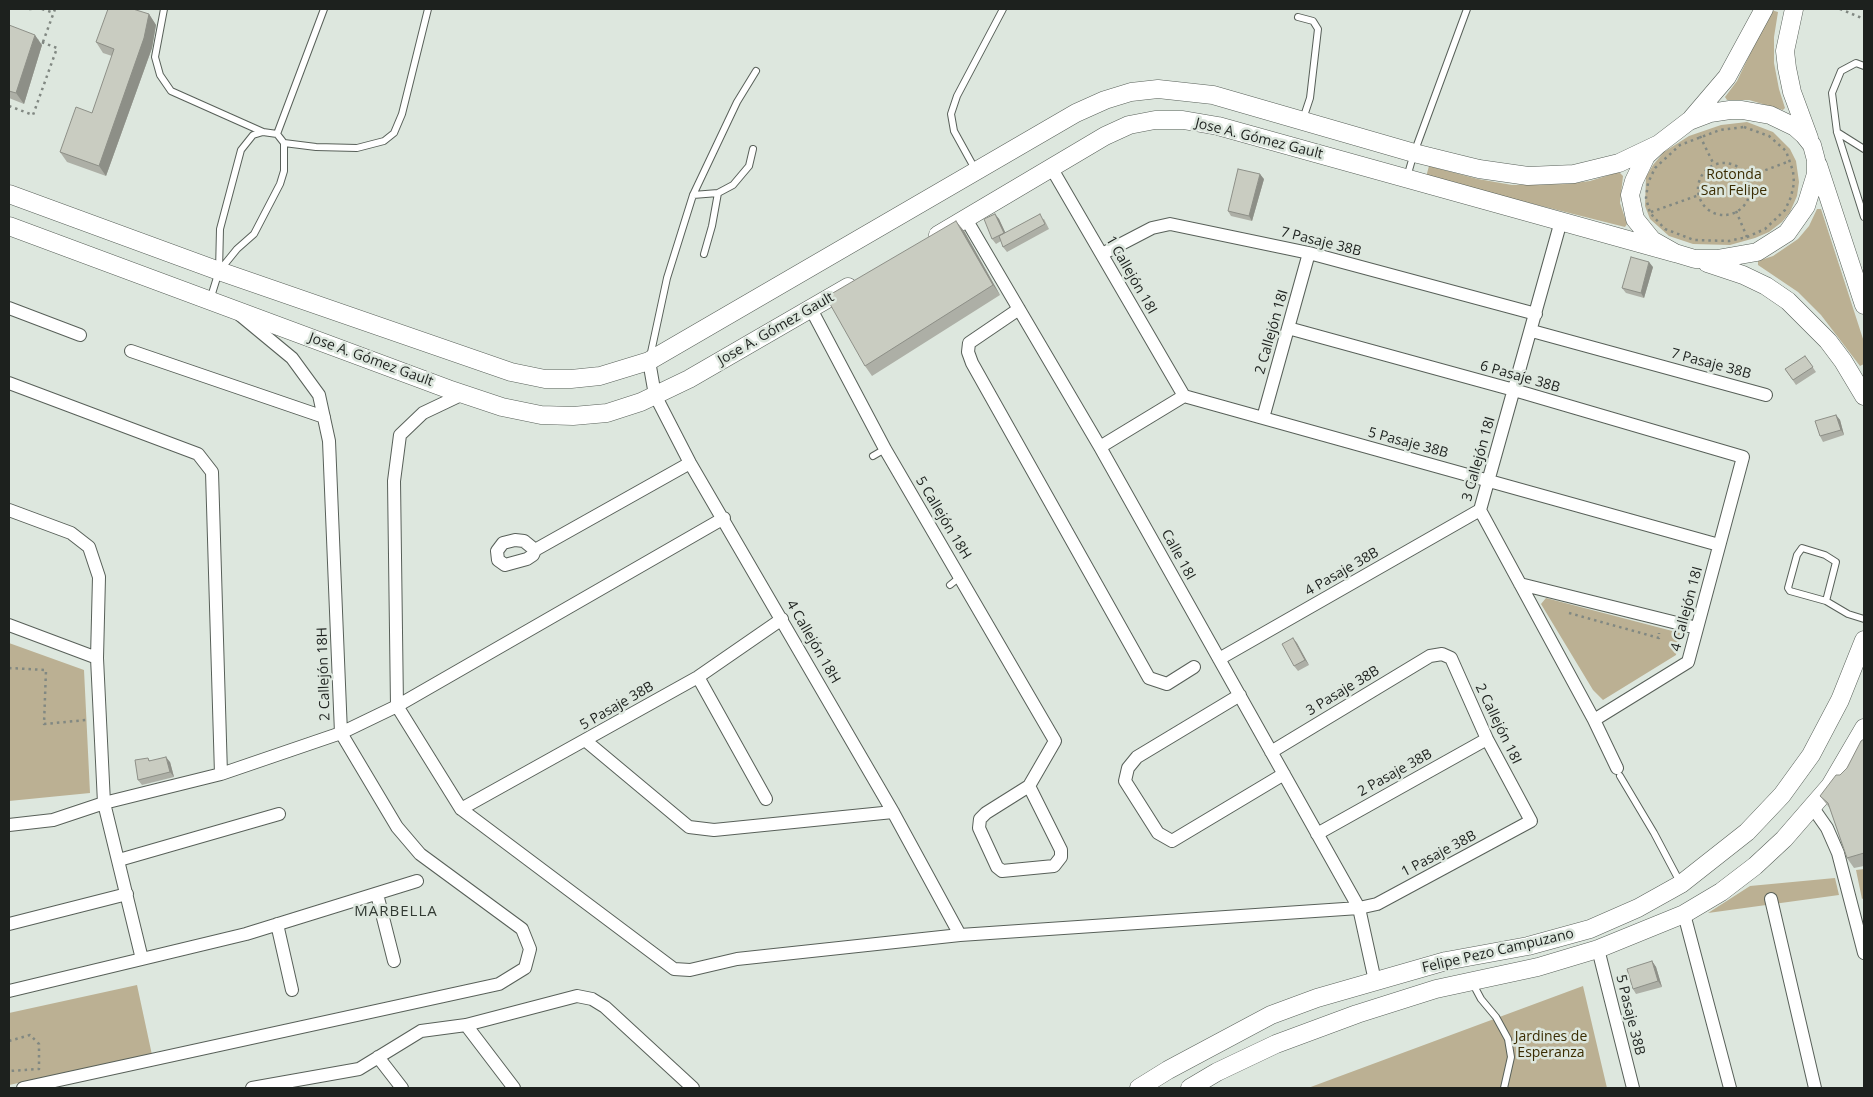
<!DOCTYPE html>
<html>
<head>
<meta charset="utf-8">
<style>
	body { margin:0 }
	#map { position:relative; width:1873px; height:1097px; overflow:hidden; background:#dde7de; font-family:"Open Sans",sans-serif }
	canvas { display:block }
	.frame { position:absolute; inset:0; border:10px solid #1d211e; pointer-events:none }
</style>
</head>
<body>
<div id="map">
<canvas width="1873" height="1097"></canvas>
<div class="frame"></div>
</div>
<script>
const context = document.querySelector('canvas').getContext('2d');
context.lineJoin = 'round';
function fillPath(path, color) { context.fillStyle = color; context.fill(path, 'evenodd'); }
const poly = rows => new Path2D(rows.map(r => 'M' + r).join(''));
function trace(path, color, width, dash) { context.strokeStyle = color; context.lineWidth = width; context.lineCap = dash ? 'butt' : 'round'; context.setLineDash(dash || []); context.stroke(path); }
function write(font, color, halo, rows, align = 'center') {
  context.font = font + ' "Open Sans",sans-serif'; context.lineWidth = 5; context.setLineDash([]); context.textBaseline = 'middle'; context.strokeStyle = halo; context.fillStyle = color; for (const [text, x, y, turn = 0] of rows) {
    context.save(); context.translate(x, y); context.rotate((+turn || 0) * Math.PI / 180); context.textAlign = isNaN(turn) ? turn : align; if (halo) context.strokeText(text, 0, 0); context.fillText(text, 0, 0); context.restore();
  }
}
fillPath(poly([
	[1771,10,1778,12,1774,37,1774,63,1779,89,1785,108,1783,110,1749,100,1727,100,1725,97,1737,81],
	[1747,122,1773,132,1790,149,1796,161,1799,182,1797,196,1790,212,1782,222,1769,232,1755,238,1730,245,1693,244,1669,236,1650,219,1645,206,1646,177,1653,165,1664,152,1689,136,1721,125],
	[1429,166,1478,179,1512,185,1567,184,1590,181,1619,172,1623,176,1620,203,1627,224,1625,227,1426,177],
	[1817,209,1821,209,1864,342,1864,364,1860,366,1821,315,1798,292,1758,265,1758,261,1773,256,1798,239,1809,226],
	[1546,598,1680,633,1676,655,1603,700,1593,690,1541,604],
	[9,643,84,670,90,793,9,801],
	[1864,869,1864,898,1862,899,1856,870],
	[1835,878,1839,895,1708,913,1750,886],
	[137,985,152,1055,9,1085,9,1013],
	[1583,986,1607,1088,1308,1088]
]), '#bbb093');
const service = poly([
	[164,9,155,57,160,75,171,91,263,132],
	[1298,17,1313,21,1318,29,1310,98,1303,119],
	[1864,66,1856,63,1841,71,1832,93,1837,132,1864,217],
	[1837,132,1864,149],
	[277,134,324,9],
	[284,143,316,147,357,148,384,141,394,133,402,114,428,9],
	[975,169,954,131,951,114,957,96,1003,9],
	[1407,177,1414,153,1467,9],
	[718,193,733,185,749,166,753,149],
	[693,195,718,193,712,226,704,254],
	[210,300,219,271,220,229,241,150,253,135,263,132,277,134,284,143,284,171,280,184,254,234,237,249,220,270],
	[650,357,667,278,693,195,737,102,756,71],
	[873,456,885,449],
	[950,585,960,577],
	[1826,601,1836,562,1825,555,1802,548,1797,555,1788,588,1790,591,1826,601,1848,614,1864,619],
	[1620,776,1654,833,1681,884],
	[1473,984,1481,999,1496,1017,1508,1039,1511,1057,1504,1088]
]);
const minor = poly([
	[1052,169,1184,396],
	[966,219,1100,447,1359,908,1375,981],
	[1561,221,1480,510,1594,720,1617,768],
	[1102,254,1152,228,1170,224,1309,253,1536,314],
	[9,308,80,335],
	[811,309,885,449,1055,741,1029,786,986,813,980,819,979,828,997,867,1002,871,1054,866,1061,857,1061,850,1029,786],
	[1019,309,969,343,968,352,972,363,1149,678,1167,684,1194,667],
	[1288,328,1514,390,1743,457,1688,662,1594,720],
	[1532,331,1766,395],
	[131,351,324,417],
	[649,361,655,395,690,463,893,812,960,935],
	[9,383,198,454,212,472,221,774],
	[463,394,423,413,400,435,394,481,397,706,461,809,674,969,690,970,737,959,960,935,1359,908,1377,904,1531,821,1487,739,1451,658,1442,654,1430,656,1271,752],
	[1263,418,1309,253],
	[1100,447,1184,396,1719,545],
	[9,510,71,533,89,547,99,577,97,658,104,803,142,959],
	[535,550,524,541,515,540,503,543,497,551,498,560,505,565,527,559,533,555,535,550,690,463],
	[1520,584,1697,628],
	[9,625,97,658],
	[1219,659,1480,510],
	[698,677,766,799],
	[1240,695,1137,757,1128,768,1125,781,1158,833,1172,841,1284,774],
	[586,741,689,827,714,830,893,812],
	[1813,808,1827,828,1838,853,1864,953],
	[461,809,698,677,782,619],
	[9,825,53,820,104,803,221,774,341,733,397,706,724,518],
	[1317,834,1487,739],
	[119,860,279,814],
	[377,894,394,961],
	[1771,899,1815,1088],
	[1684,914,1730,1088],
	[9,924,127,894],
	[277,924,292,990],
	[1598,949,1633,1088],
	[9,991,246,934,417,881],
	[466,1025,514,1088],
	[378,1057,402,1088],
	[23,1088,499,984,525,968,530,949,522,929,420,854,397,827,341,733,329,441,319,395,292,358,240,315],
	[252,1088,359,1069,421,1031,466,1025,577,996,592,999,605,1007,693,1088]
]);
const secondary = poly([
	[1794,9,1785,51,1787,68,1792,92,1809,138],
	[1730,110,1742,110,1770,115,1795,127,1804,135,1812,145,1816,160,1816,174,1806,206,1787,233,1757,252,1717,259,1695,259,1675,253,1652,240,1635,219,1630,195,1634,181,1646,156,1659,144,1689,121,1710,113,1730,110],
	[1692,118,1727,77,1764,9],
	[1818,165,1864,305],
	[9,194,219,271,511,372,545,379,571,379,600,376,649,361,1076,113,1105,100,1131,92,1158,89,1213,95,1414,153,1479,169,1528,176,1574,174,1619,163,1659,144],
	[9,226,448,389,502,407,541,415,573,416,607,413,641,402,689,379,848,287],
	[938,235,1105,136,1129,125,1155,120,1183,120,1218,126,1675,253],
	[1707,263,1743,275,1766,286,1788,301,1828,341,1843,361,1864,396],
	[1139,1088,1168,1070,1271,1015,1317,998,1446,961,1528,946,1590,929,1638,908,1681,884,1747,832,1782,795,1811,755,1840,700,1864,640],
	[1190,1088,1217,1072,1276,1044,1357,1014,1436,989,1538,967,1598,949,1684,914,1721,892,1755,866,1784,839,1830,786,1864,728]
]);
trace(service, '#586059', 8);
trace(minor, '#586059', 14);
trace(secondary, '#586059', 19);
trace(poly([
	[29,9,35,9],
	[42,9,54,13],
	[1840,9,1864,19],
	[43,42,55,9],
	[9,106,33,115,57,48,36,40],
	[1744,127,1769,136,1786,151,1793,171,1794,183,1791,197,1785,210,1765,229,1747,237,1729,241,1694,240,1665,229,1650,213,1646,198,1648,183,1655,168,1680,145,1720,130,1744,127],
	[1700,136,1714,165],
	'1698 189a26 26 0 1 1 52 0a26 26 0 1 1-52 0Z',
	[1747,177,1790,161],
	[1736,211,1747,237],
	[1651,212,1699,195],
	[1569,613,1659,638,1659,633],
	[9,668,46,670,44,724,86,720],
	[9,1041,30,1035,39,1044,39,1069,9,1071]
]), '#818882', 2.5, [2.5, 4]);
trace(service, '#fff', 6);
trace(minor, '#fff', 12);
trace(secondary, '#fff', 18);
fillPath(poly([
	[149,14,156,25,152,48,106,176,67,162,60,152,92,113,112,56,103,53,96,42],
	[9,25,42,45,24,104,9,98],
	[1264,179,1252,221,1231,216,1228,211],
	[995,214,999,219,1005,233,1044,219,1049,229,1007,252,1003,247,1001,241,996,244,992,239],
	[964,231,1000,295,872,376,865,366],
	[1653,267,1644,298,1626,293,1622,288],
	[1805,356,1816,372,1796,385,1785,369],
	[1836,415,1840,420,1844,435,1823,442,1820,436],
	[1293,638,1309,665,1298,671,1294,666],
	[1864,739,1864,866,1854,868,1847,858,1830,809,1828,806,1820,796,1847,768],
	[148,758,150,761,170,762,174,777,142,785,138,780],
	[1652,961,1656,967,1662,987,1636,994,1633,989]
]), '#adafa6');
fillPath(poly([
	[149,14,156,25,152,48,106,176,99,166],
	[35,35,42,45,24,104,16,93],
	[1260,174,1264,179,1252,221,1249,216],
	[995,214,999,219,1008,238,1004,233],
	[956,221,964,231,1000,295,993,285],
	[1649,262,1653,267,1644,298,1641,293],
	[1836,415,1840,420,1844,435,1841,430],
	[1293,638,1297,643,1309,665,1305,660],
	[166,757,170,762,174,777,170,772],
	[1652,961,1656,967,1662,987,1658,981]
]), '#8d8f87');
const building = poly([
	[108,9,133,9,149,14,144,38,99,166,60,152,76,107,92,113,114,49,96,42,108,9],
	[9,25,35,35,16,93,9,91,9,25],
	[1238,169,1260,174,1249,216,1228,211,1238,169],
	[995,214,1004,233,992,239,984,219,995,214],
	[1040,214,1045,224,1003,247,999,236,1040,214],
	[956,221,993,285,865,366,826,297,956,221],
	[1631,257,1649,262,1641,293,1622,288,1631,257],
	[1805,356,1813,367,1793,380,1785,369,1805,356],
	[1836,415,1841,430,1820,436,1815,421,1836,415],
	[1293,638,1305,660,1294,666,1282,644,1293,638],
	[1864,739,1864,853,1847,858,1828,803,1820,796,1836,775,1840,775,1847,768,1861,741,1864,739],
	[166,757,170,772,138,780,135,760,148,758,149,761,166,757],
	[1652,961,1658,981,1633,989,1627,969,1652,961]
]);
fillPath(building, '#c9ccc1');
trace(building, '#8d8f87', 1);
write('14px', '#1d211e', '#dde7de', [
	["Jose A. Gómez Gault",1259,139,14],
	["7 Pasaje 38B",1321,242,14],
	["1 Callejón 18I",1131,275,60],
	["Jose A. Gómez Gault",776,329,-30],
	["2 Callejón 18I",1272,332,-74],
	["Jose A. Gómez Gault",371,360,20],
	["7 Pasaje 38B",1711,364,15],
	["6 Pasaje 38B",1520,377,16],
	["5 Pasaje 38B",1408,443,15],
	["3 Callejón 18I",1479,459,-74],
	["5 Callejón 18H",943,518,59],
	["Calle 18I",1178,555,61],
	["4 Pasaje 38B",1342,572,-30],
	["4 Callejón 18I",1687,609,-75],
	["4 Callejón 18H",813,642,60],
	["2 Callejón 18H",324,674,-92],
	["3 Pasaje 38B",1343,691,-31],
	["5 Pasaje 38B",617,706,-30],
	["2 Callejón 18I",1498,724,64],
	["2 Pasaje 38B",1395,773,-29],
	["1 Pasaje 38B",1439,854,-28],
	["Felipe Pezo Campuzano",1498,951,-13],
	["5 Pasaje 38B",1630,1015,76]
]);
write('14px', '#3a2c02', '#dde7de', [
	["Rotonda",1734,175],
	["San Felipe",1734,191],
	["Jardines de",1551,1037],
	["Esperanza",1551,1053]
]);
context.letterSpacing = '1px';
write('15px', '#323a33', '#dde7de', [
	["MARBELLA",396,912]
]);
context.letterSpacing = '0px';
</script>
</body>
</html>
